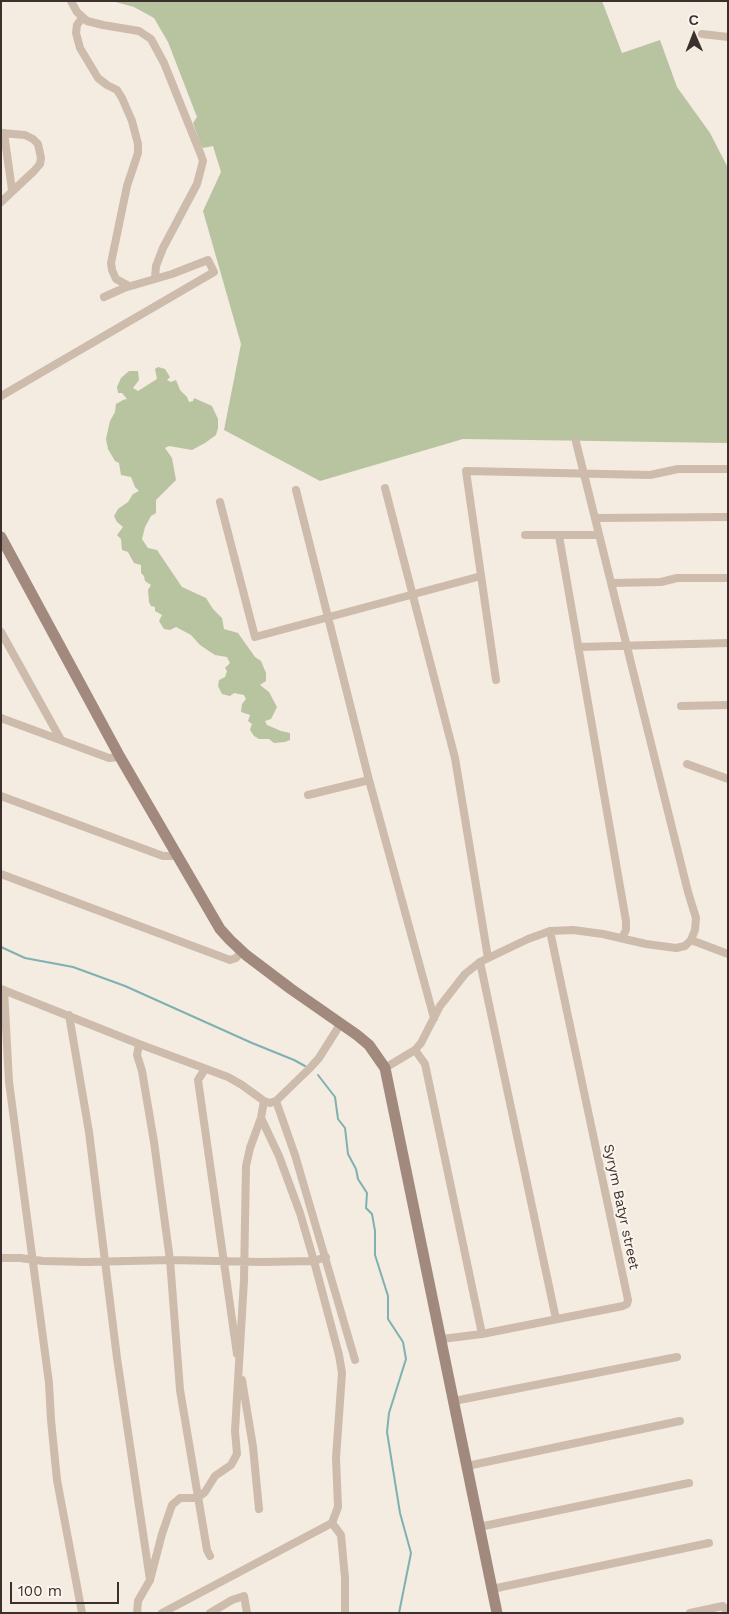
<!DOCTYPE html>
<html>
<head>
<meta charset="utf-8">
<style>
	body { margin:0 }
	#map { position:relative; width:729px; height:1614px; overflow:hidden; background:#f4ebe1; font-family:"Work Sans",sans-serif }
	canvas { display:block }
	.frame { position:absolute; inset:0; border:2px solid #3b302b; pointer-events:none }
	.north { position:absolute; left:669px; top:10px; width:50px; height:50px; -webkit-text-stroke:4px #fbf5ee; paint-order:stroke; rotate:359deg; font-size:14px; font-weight:700; line-height:20px; text-align:center; color:#3b302b }
	.north::after { content:''; display:block; margin:auto; width:18px; height:22px; background:#3b302b; clip-path:polygon(50% 0,100% 100%,50% 72%,0 100%) }
	.scale { position:absolute; left:10px; top:1582px; width:109px; height:22px; box-sizing:border-box; border:2px solid #3b302b; border-top:0; padding-left:6px; font-size:15px; line-height:18px; white-space:nowrap; color:#3b302b; -webkit-text-stroke:4px #fbf5ee; paint-order:stroke }
</style>
</head>
<body>
<div id="map">
<canvas width="729" height="1614"></canvas>
<div class="frame"></div>
<div class="north">С</div>
<div class="scale">100 m</div>
</div>
<script>
const context = document.querySelector('canvas').getContext('2d');
context.lineJoin = 'round';
function fillPath(path, color) { context.fillStyle = color; context.fill(path, 'evenodd'); }
const poly = rows => new Path2D(rows.map(r => 'M' + r).join(''));
function trace(path, color, width, dash) { context.strokeStyle = color; context.lineWidth = width; context.lineCap = dash ? 'butt' : 'round'; context.setLineDash(dash || []); context.stroke(path); }
function write(font, color, halo, rows, align = 'center') {
  context.font = font + ' "Work Sans",sans-serif'; context.lineWidth = 4; context.setLineDash([]); context.textBaseline = 'middle'; context.strokeStyle = halo; context.fillStyle = color; for (const [text, x, y, turn = 0] of rows) {
    context.save(); context.translate(x, y); context.rotate((+turn || 0) * Math.PI / 180); context.textAlign = isNaN(turn) ? turn : align; if (halo) context.strokeText(text, 0, 0); context.fillText(text, 0, 0); context.restore();
  }
}
fillPath(poly([
	[112,1,602,1,622,53,660,40,677,87,710,133,728,168,728,443,463,439,320,481,224,430,241,344,203,211,221,172,213,146,203,148,201,145,193,123,197,117,168,42,154,18,134,7],
	[158,367,165,369,170,377,167,380,171,382,176,380,180,390,187,397,189,402,193,401,194,398,212,406,218,419,218,428,216,435,205,443,192,450,169,446,165,448,172,458,176,480,156,500,156,513,151,516,145,527,142,539,148,548,157,550,182,587,206,598,213,609,222,618,224,629,238,633,255,657,261,661,266,673,266,681,260,685,269,692,277,707,271,719,265,721,267,725,281,731,290,733,290,740,285,742,274,743,269,739,259,739,254,736,250,730,252,724,248,721,250,715,241,712,242,704,246,699,244,695,234,693,230,696,222,694,218,686,219,680,225,677,227,671,225,668,230,663,227,657,215,655,200,645,191,635,176,627,170,630,164,629,159,621,162,615,155,611,155,607,151,606,149,602,148,590,151,585,145,581,144,576,141,573,141,565,134,563,128,552,122,550,121,539,117,535,123,527,117,522,114,516,118,509,128,502,133,494,139,491,135,487,131,477,121,475,119,463,115,461,108,449,106,439,110,421,115,412,116,404,123,400,127,399,122,393,118,393,117,387,121,378,129,371,138,371,139,380,133,388,138,391,157,379,155,369]
]), '#b8c4a0');
trace(poly([
	[1,947,25,958,73,967,125,986,252,1043,294,1060,305,1066],
	[318,1075,335,1097,338,1119,345,1128,348,1154,356,1169,358,1179,367,1193,366,1208,372,1214,375,1231,375,1255,388,1296,388,1319,403,1342,406,1359,389,1413,387,1432,400,1513,411,1553,399,1613]
]), '#7fb0b2', 2);
trace(poly([
	[71,1,77,12,87,21,103,25,139,31,151,39,164,63,201,155,203,161,197,184,163,248,156,266,155,278],
	[82,18,77,25,76,33,80,48,98,78,107,85,117,90,122,98,132,121,138,144,138,153,127,186,111,263,112,270,116,279,129,286],
	[702,34,728,37],
	[1,133,25,135,33,139,38,144,41,158,40,164,34,171,1,202],
	[4,133,12,190],
	[1,396,214,272,208,260,172,274,124,288,104,297],
	[385,488,455,758,488,958],
	[296,490,369,780,434,1018],
	[220,502,255,637,481,576],
	[595,518,728,517],
	[525,535,599,535],
	[559,536,626,921,626,930,622,938],
	[612,583,661,582,677,578,728,578],
	[1,632,61,740],
	[578,647,728,643],
	[496,680,466,471,650,475,678,469,728,469],
	[681,706,728,705],
	[1,718,109,758,120,757],
	[687,764,728,779],
	[308,795,369,780],
	[1,796,163,856,178,856],
	[1,874,230,960,236,958,242,951],
	[691,940,728,954],
	[480,962,556,1319],
	[1,989,139,1044,228,1077,242,1085,264,1101,270,1103,276,1101,309,1069,319,1058,341,1023],
	[4,990,9,1082,49,1383,51,1420,57,1480,82,1613],
	[69,1015,89,1132,117,1358,150,1580],
	[139,1044,137,1055,142,1071,154,1142,170,1260,180,1390,207,1550,210,1556],
	[415,1050,425,1064,482,1334],
	[385,1068,415,1050,421,1043,440,1006,465,974,480,962,528,939,550,931,573,930,603,934,646,944,676,948,685,946,691,940,695,930,696,918,688,892,576,442],
	[205,1069,198,1080,237,1354],
	[276,1101,295,1155,355,1360],
	[1,1258,20,1258,43,1261,86,1262,170,1260,262,1262,314,1261,326,1257],
	[442,1339,482,1334,623,1306,627,1304,628,1300,550,931],
	[242,1380,253,1447,259,1509],
	[454,1401,677,1357],
	[467,1466,680,1421],
	[332,1523,341,1535,345,1578,345,1613],
	[479,1527,689,1483],
	[492,1589,709,1543],
	[137,1613,138,1601,150,1580,162,1534,172,1505,180,1498,195,1498,201,1495,205,1492,215,1476,231,1465,237,1454,235,1431,244,1280,246,1166,250,1148,261,1118,264,1101],
	[162,1613,332,1523,338,1507,336,1458,342,1373,339,1355,314,1261,300,1213,279,1156,261,1118],
	[210,1613,232,1600,244,1596,247,1613],
	[690,1613,723,1606,728,1613]
]), '#cdbbac', 8);
trace(poly([
	[1,537,120,757,220,929,230,940,246,955,291,989,357,1035,369,1045,385,1068,497,1613]
]), '#a18a7d', 11);
write('14px', '#3b302b', '#fbf5ee', [
	["Syrym Batyr street",621,1207,78]
]);
</script>
</body>
</html>
